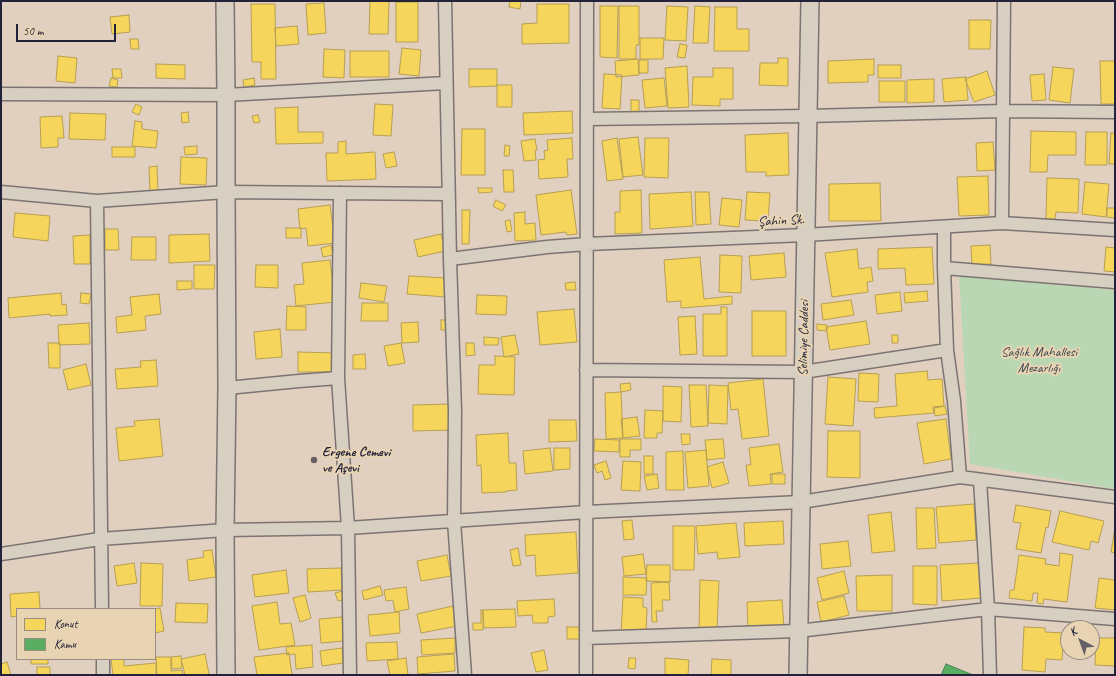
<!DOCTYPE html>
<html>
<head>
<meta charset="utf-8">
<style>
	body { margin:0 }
	#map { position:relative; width:1116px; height:676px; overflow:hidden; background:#e1cfc0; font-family:Caveat,sans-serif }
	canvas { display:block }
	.frame { position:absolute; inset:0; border:2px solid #22223b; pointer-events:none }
	.legend { position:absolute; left:16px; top:608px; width:140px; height:52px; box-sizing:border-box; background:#e8d4b2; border:1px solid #998d82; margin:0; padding:5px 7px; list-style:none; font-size:12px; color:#22223b }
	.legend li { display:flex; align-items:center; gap:8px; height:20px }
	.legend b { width:20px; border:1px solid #998d82 }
	.north { position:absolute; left:1060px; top:620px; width:40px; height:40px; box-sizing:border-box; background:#e8d4b2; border:1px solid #998d82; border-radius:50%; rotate:319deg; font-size:11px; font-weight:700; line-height:16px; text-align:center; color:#22223b }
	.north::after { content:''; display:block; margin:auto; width:14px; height:18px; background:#655f6a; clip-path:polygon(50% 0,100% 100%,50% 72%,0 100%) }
	.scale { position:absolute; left:16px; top:24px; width:100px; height:18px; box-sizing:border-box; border:2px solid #22223b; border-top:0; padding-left:5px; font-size:12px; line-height:14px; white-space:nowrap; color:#22223b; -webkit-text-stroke:3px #e8d4b2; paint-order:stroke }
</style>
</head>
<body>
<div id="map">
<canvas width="1116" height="676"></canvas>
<div class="frame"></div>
<ul class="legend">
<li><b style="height:11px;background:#f6d55c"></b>Konut</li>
<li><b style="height:11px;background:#5aae61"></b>Kamu</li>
</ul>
<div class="north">K</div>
<div class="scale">50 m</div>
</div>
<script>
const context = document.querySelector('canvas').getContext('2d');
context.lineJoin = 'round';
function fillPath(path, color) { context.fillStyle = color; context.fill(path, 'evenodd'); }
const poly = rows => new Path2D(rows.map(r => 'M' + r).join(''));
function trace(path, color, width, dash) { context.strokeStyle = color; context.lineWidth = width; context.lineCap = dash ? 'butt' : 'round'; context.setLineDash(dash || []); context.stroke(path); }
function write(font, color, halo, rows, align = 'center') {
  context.font = font + ' Caveat,sans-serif'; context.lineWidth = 4; context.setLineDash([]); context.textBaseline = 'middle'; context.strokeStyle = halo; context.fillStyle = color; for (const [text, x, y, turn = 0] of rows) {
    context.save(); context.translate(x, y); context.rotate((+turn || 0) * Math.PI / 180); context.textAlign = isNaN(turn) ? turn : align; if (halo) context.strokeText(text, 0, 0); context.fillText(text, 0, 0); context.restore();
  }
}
fillPath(poly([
	[959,276,1115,290,1115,489,970,464]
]), '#bad7b3');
const homes = poly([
	[370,1,389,1,388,34,369,34,370,1],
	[510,1,521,1,520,9,509,7,510,1],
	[396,2,418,2,418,42,396,42,396,2],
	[324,3,326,33,308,35,306,4,324,3],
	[251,4,275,4,276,79,261,79,261,62,252,62,251,4],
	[537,4,569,4,569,43,522,44,522,24,537,23,537,4],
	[600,6,618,6,617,58,600,57,600,6],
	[619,6,639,6,639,45,636,45,636,59,619,59,619,6],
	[667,6,688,7,686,41,665,40,667,6],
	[695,6,710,7,708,43,693,43,695,6],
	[715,7,737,7,737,29,749,29,749,51,714,51,715,7],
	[129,15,130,32,112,34,110,17,129,15],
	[969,20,991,20,990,49,969,49,969,20],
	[297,26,299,44,276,46,275,28,297,26],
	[640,38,664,38,663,59,640,59,640,38],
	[130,39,138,39,139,49,131,49,130,39],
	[680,44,687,45,685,58,677,57,680,44],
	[402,48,421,50,419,76,399,74,402,48],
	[324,49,345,50,344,78,323,77,324,49],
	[350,51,389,51,389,77,350,77,350,51],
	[58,56,77,58,75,83,56,81,58,56],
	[778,58,788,58,788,86,759,85,760,63,778,63,778,58],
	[638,59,639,75,616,77,615,61,638,59],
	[874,59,874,75,868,75,868,82,828,83,828,61,874,59],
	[639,60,648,60,648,73,639,73,639,60],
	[1100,61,1115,61,1115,104,1101,104,1100,61],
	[156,64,185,65,185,79,156,78,156,64],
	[878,65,901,65,901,78,878,78,878,65],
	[687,66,689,107,668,108,665,68,687,66],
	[1053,67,1074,69,1070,103,1049,100,1053,67],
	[713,68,733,68,733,99,720,99,720,106,692,105,693,77,713,77,713,68],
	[112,69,121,69,122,78,113,78,112,69],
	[469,69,497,69,497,86,469,87,469,69],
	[987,71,995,95,974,102,965,79,987,71],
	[604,74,622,75,620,109,602,108,604,74],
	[1044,74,1046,100,1032,101,1030,75,1044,74],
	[966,77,968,100,944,102,942,79,966,77],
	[111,78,118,80,117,87,109,86,111,78],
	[254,78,255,85,244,87,243,80,254,78],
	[664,78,667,106,645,108,642,80,664,78],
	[934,79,934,102,907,103,907,80,934,79],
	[879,81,905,81,905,102,879,102,879,81],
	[497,85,512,85,512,107,497,107,497,85],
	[631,100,639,100,639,113,631,113,631,100],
	[136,104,142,107,139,115,132,112,136,104],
	[375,104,393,105,391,136,373,135,375,104],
	[298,107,298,132,323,132,323,143,276,144,275,108,298,107],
	[572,111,573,133,524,135,523,113,572,111],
	[188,112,189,122,182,123,181,113,188,112],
	[70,113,106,114,105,140,69,139,70,113],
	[258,115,260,122,254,123,252,116,258,115],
	[62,116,64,138,58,138,58,147,41,148,40,117,62,116],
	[135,121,142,122,142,129,158,131,156,148,132,146,135,121],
	[462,129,485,129,485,175,461,175,462,129],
	[1031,131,1076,132,1076,155,1048,155,1047,172,1030,172,1031,131],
	[1086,132,1107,132,1107,165,1085,165,1086,132],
	[788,133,789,175,766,176,766,172,746,172,745,135,788,133],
	[1111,133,1115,133,1115,164,1109,164,1111,133],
	[638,137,643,175,623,177,619,139,638,137],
	[572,138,573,159,567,159,568,177,539,179,538,160,545,159,544,151,548,150,547,140,572,138],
	[617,138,623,179,607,181,602,141,617,138],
	[645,138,669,138,668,178,644,177,645,138],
	[535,139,537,150,535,150,536,160,524,161,521,141,535,139],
	[346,141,346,154,375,152,376,179,327,181,326,153,338,153,338,142,346,141],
	[993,142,995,170,977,171,976,143,993,142],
	[505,145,510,146,509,156,504,156,505,145],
	[197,146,197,154,185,155,184,147,197,146],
	[112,147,135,147,135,157,112,157,112,147],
	[394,152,397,166,386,168,383,154,394,152],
	[181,157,207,158,206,185,180,184,181,157],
	[157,166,158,192,150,192,149,167,157,166],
	[503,170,513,170,514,192,504,192,503,170],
	[988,176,989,215,959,216,957,177,988,176],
	[1047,178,1079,179,1078,213,1056,212,1055,219,1046,219,1047,178],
	[1085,182,1109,184,1106,217,1082,214,1085,182],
	[880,183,881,221,829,221,829,184,880,183],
	[478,188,492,188,492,192,479,193,478,188],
	[571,190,577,234,567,235,566,232,541,235,536,195,571,190],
	[641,190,642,233,615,234,615,212,620,212,620,191,641,190],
	[691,192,693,226,650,229,649,194,691,192],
	[695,192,709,192,711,224,696,225,695,192],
	[747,192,770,193,768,221,745,220,747,192],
	[722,198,742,200,739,227,719,225,722,198],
	[496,200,506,205,502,211,493,206,496,200],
	[330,205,335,243,308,246,306,228,300,229,298,209,330,205],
	[1107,208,1115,208,1115,218,1107,217,1107,208],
	[462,210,470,210,469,244,462,244,462,210],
	[525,212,525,224,535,223,536,240,515,241,514,213,525,212],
	[15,213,50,216,48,241,13,237,15,213],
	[510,220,512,231,507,232,505,221,510,220],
	[286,228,301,228,301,238,286,238,286,228],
	[105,229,118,229,119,250,105,250,105,229],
	[209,234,210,261,169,263,169,235,209,234],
	[441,234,445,251,418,257,414,240,441,234],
	[90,235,90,264,74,264,73,236,90,235],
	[132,237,156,237,156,260,131,260,132,237],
	[331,245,333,255,323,257,321,248,331,245],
	[990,245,991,264,972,265,971,246,990,245],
	[932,247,934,284,906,285,905,268,878,269,878,249,932,247],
	[1106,247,1115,248,1115,272,1104,271,1106,247],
	[857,249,859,269,871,267,873,281,867,282,868,292,832,297,825,253,857,249],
	[784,253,786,277,751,280,749,256,784,253],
	[720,255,742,256,741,293,719,292,720,255],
	[700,257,704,299,732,296,732,304,681,308,681,301,667,302,664,260,700,257],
	[330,260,335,302,296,306,294,285,304,284,302,263,330,260],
	[194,265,215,265,214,289,194,289,194,265],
	[256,265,278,265,278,288,255,287,256,265],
	[409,276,447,278,446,297,407,294,409,276],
	[177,281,192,281,192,289,177,290,177,281],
	[575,282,576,290,566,290,565,283,575,282],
	[361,283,387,286,384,302,359,298,361,283],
	[927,291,928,301,905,303,904,293,927,291],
	[900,292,902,311,877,314,875,295,900,292],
	[61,293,62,305,66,304,67,315,50,316,50,314,9,318,8,298,61,293],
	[81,293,91,294,89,304,80,303,81,293],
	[159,294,161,314,145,316,146,330,117,333,116,317,132,315,130,297,159,294],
	[477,295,507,296,506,315,476,314,477,295],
	[851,300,854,315,823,320,821,304,851,300],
	[362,303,388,303,388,321,361,321,362,303],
	[287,306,306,307,306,330,286,330,287,306],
	[721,307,727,307,727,356,703,356,703,314,721,314,721,307],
	[574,309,577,342,540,345,537,312,574,309],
	[752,311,786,311,786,356,752,356,752,311],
	[695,316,697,354,680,355,678,317,695,316],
	[441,320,448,320,448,330,441,330,441,320],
	[866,321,870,344,830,350,826,327,866,321],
	[418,322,419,342,402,343,401,323,418,322],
	[89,323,90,344,59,345,58,325,89,323],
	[817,324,827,325,827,331,817,330,817,324],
	[280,329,282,357,256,359,254,332,280,329],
	[515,335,519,354,504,357,501,337,515,335],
	[892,335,898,335,898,343,892,343,892,335],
	[484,337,499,338,498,345,484,345,484,337],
	[48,343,60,343,60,368,49,368,48,343],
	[401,343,405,363,388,366,384,346,401,343],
	[466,343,474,343,475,355,466,356,466,343],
	[298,352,337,353,336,372,298,372,298,352],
	[365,354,366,369,353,369,353,355,365,354],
	[495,356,515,357,514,395,478,394,479,365,495,365,495,356],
	[156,360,158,386,117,389,115,369,141,367,140,361,156,360],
	[86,364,91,385,68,390,63,370,86,364],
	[927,371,928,380,942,379,944,406,933,407,934,413,875,418,874,408,897,406,895,374,927,371],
	[859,373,879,374,878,402,858,401,859,373],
	[828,377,856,379,853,426,825,424,828,377],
	[763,379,769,436,742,439,738,409,731,410,728,383,763,379],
	[630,383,631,390,621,392,620,384,630,383],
	[689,385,706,385,708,426,691,427,689,385],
	[709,385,728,386,727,424,708,423,709,385],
	[663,386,682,387,681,422,663,421,663,386],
	[621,392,623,438,606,439,605,393,621,392],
	[451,404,452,430,413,431,413,405,451,404],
	[945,406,947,414,935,416,934,408,945,406],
	[645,410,663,411,662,433,657,433,657,438,644,438,645,410],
	[637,417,640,436,623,438,621,419,637,417],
	[159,419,163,456,119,461,116,428,135,426,134,421,159,419],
	[946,419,951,459,924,464,917,423,946,419],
	[549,420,576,420,577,441,549,442,549,420],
	[828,431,860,431,860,478,827,477,828,431],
	[508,433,509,463,516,463,517,490,506,491,506,492,482,493,481,465,477,466,476,435,508,433],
	[681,434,690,434,690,444,682,445,681,434],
	[595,439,619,440,619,452,594,451,595,439],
	[620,439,641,439,641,450,630,450,630,457,620,457,620,439],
	[723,439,725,458,707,460,705,440,723,439],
	[779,444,783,472,770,474,771,484,749,486,746,465,751,465,749,448,779,444],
	[550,448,553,471,525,474,523,451,550,448],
	[554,448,570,448,570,469,554,470,554,448],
	[706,450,709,486,688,488,685,452,706,450],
	[683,451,684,490,666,490,666,452,683,451],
	[644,456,653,456,653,474,644,474,644,456],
	[606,461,611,478,605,480,602,471,597,473,594,465,606,461],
	[623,461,641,462,640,491,621,490,623,461],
	[723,462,729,483,712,488,707,467,723,462],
	[657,474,659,488,647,490,644,476,657,474],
	[772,474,785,474,785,484,772,484,772,474],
	[974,504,976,540,939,543,936,507,974,504],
	[1016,505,1051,511,1048,528,1046,527,1041,553,1016,549,1021,523,1013,522,1016,505],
	[916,508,934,508,936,548,917,549,916,508],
	[1060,511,1104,521,1098,543,1091,541,1089,550,1052,542,1060,511],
	[891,512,895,551,872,553,868,515,891,512],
	[632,520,634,539,624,540,622,521,632,520],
	[783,521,784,544,745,546,744,523,783,521],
	[736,523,740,557,718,559,717,552,698,554,696,526,736,523],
	[673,526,695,526,694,570,673,570,673,526],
	[1115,528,1115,553,1111,552,1115,528],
	[576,532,578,573,536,576,535,555,526,556,525,535,576,532],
	[848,541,851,566,822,569,820,544,848,541],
	[518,548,521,565,513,566,510,550,518,548],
	[212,550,216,577,189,581,187,560,204,557,203,551,212,550],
	[1060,553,1073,555,1067,602,1044,599,1043,604,1037,603,1038,593,1033,593,1032,601,1009,598,1010,590,1014,590,1019,555,1046,559,1045,564,1059,566,1060,553],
	[643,554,646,574,624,576,622,557,643,554],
	[447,555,451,576,421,581,417,561,447,555],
	[134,563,137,583,117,586,114,566,134,563],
	[141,563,163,564,162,606,140,606,141,563],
	[980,563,982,598,942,601,940,565,980,563],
	[647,565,670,565,670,582,646,581,647,565],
	[913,566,937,566,937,605,913,604,913,566],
	[341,568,342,590,308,592,307,569,341,568],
	[286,570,289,593,255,597,252,575,286,570],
	[844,571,849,593,822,600,817,578,844,571],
	[892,575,892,611,857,611,856,576,892,575],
	[623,577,647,578,646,595,623,595,623,577],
	[1099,578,1115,580,1115,610,1095,608,1099,578],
	[700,580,719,581,717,629,699,629,700,580],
	[669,582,670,600,662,600,663,611,656,611,657,622,652,622,651,583,669,582],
	[380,586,383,595,364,600,362,591,380,586],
	[406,587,409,609,395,612,393,600,386,601,384,590,406,587],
	[343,591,346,599,338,601,335,593,343,591],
	[39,592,40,609,17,609,17,616,11,617,10,594,39,592],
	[305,595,311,618,300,622,293,598,305,595],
	[844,596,849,615,821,622,817,602,844,596],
	[623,597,643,598,643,607,647,608,646,634,621,634,623,597],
	[554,599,555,616,548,617,548,623,533,623,532,615,518,616,517,601,554,599],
	[782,600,784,627,748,629,747,602,782,600],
	[277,602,280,624,291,623,295,645,259,650,252,606,277,602],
	[176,603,208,604,207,623,175,622,176,603],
	[453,606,457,626,421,633,417,614,453,606],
	[160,608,164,631,155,633,155,609,160,608],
	[515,609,516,627,484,628,483,610,515,609],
	[481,610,483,610,483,630,473,630,473,623,481,623,481,610],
	[399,612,400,633,370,636,368,615,399,612],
	[342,617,344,641,321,643,319,619,342,617],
	[567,627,579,627,580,639,567,639,567,627],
	[1024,627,1045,628,1045,632,1064,633,1062,660,1046,659,1045,672,1022,670,1024,627],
	[455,638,455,653,422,655,421,640,455,638],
	[1096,638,1115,638,1115,666,1095,665,1096,638],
	[397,642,398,659,367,661,366,643,397,642],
	[312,645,313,667,296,669,295,654,287,655,286,647,312,645],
	[342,648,343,663,322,666,320,651,342,648],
	[544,650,548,670,536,672,531,653,544,650],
	[289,653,292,675,257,675,254,657,289,653],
	[205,654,209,674,203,675,185,675,181,659,205,654],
	[454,654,455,671,418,674,417,657,454,654],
	[181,656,182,668,172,669,171,657,181,656],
	[156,657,171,657,171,671,182,670,183,675,157,675,156,657],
	[406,658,408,675,390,675,387,661,406,658],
	[629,658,636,658,635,669,628,668,629,658],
	[665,658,689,660,688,675,665,675,665,658],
	[31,659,48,659,48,664,31,664,31,659],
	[111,659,124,659,124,666,156,663,156,675,113,675,111,659],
	[712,659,731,660,731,675,711,675,712,659],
	[7,662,11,675,1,675,1,664,7,662],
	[37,667,50,667,50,675,37,675,37,667]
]);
fillPath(homes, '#f6d55c');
trace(homes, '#b69f52', 1);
const public = poly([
	[946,664,973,675,941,675,946,664]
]);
fillPath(public, '#5aae61');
trace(public, '#498456', 1);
const street = poly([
	[445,1,450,259,455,411,454,521,465,675],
	[1,94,226,95,446,83],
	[587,119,808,116,1003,111,1115,112],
	[1,192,97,201,226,192,448,194],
	[340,193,338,378,348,528,350,675],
	[97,201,102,609],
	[1002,223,1004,1],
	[944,227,944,268,947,350,954,401,960,477],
	[450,259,547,247,587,244,805,235,1002,223,1115,230],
	[944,268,1115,282],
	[586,370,803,372,947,350],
	[227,388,299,381,338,378],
	[980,480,988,609,990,675],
	[1,554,100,539,225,530,348,528,586,512,801,502,960,477,1115,497],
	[586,638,798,631,988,609,1115,619],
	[103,659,103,675],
	[586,675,587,1]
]);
const secondary = poly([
	[225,1,226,95,226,192,227,388,225,530,226,675],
	[798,675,810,1]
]);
trace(street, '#7c7472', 15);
trace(secondary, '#7c7472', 20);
trace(street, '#d8cfc3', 12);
trace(secondary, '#d8cfc3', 17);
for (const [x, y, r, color] of [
	[314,460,4,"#655f6a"]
]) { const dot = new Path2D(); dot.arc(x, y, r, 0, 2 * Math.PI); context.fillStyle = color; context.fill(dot); trace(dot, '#e8d4b2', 1.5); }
write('14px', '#22223b', '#e8d4b2', [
	["Şahin Sk.",781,221,-3],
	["Selimiye Caddesi",804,338,-89]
]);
write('14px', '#3a4751', '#e8d4b2', [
	["Sağlık Mahallesi",1039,352],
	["Mezarlığı",1039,368]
]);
write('bold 14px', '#22223b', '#e8d4b2', [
	["Ergene Cemevi",322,452],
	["ve Aşevi",322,468]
], 'left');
</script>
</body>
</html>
